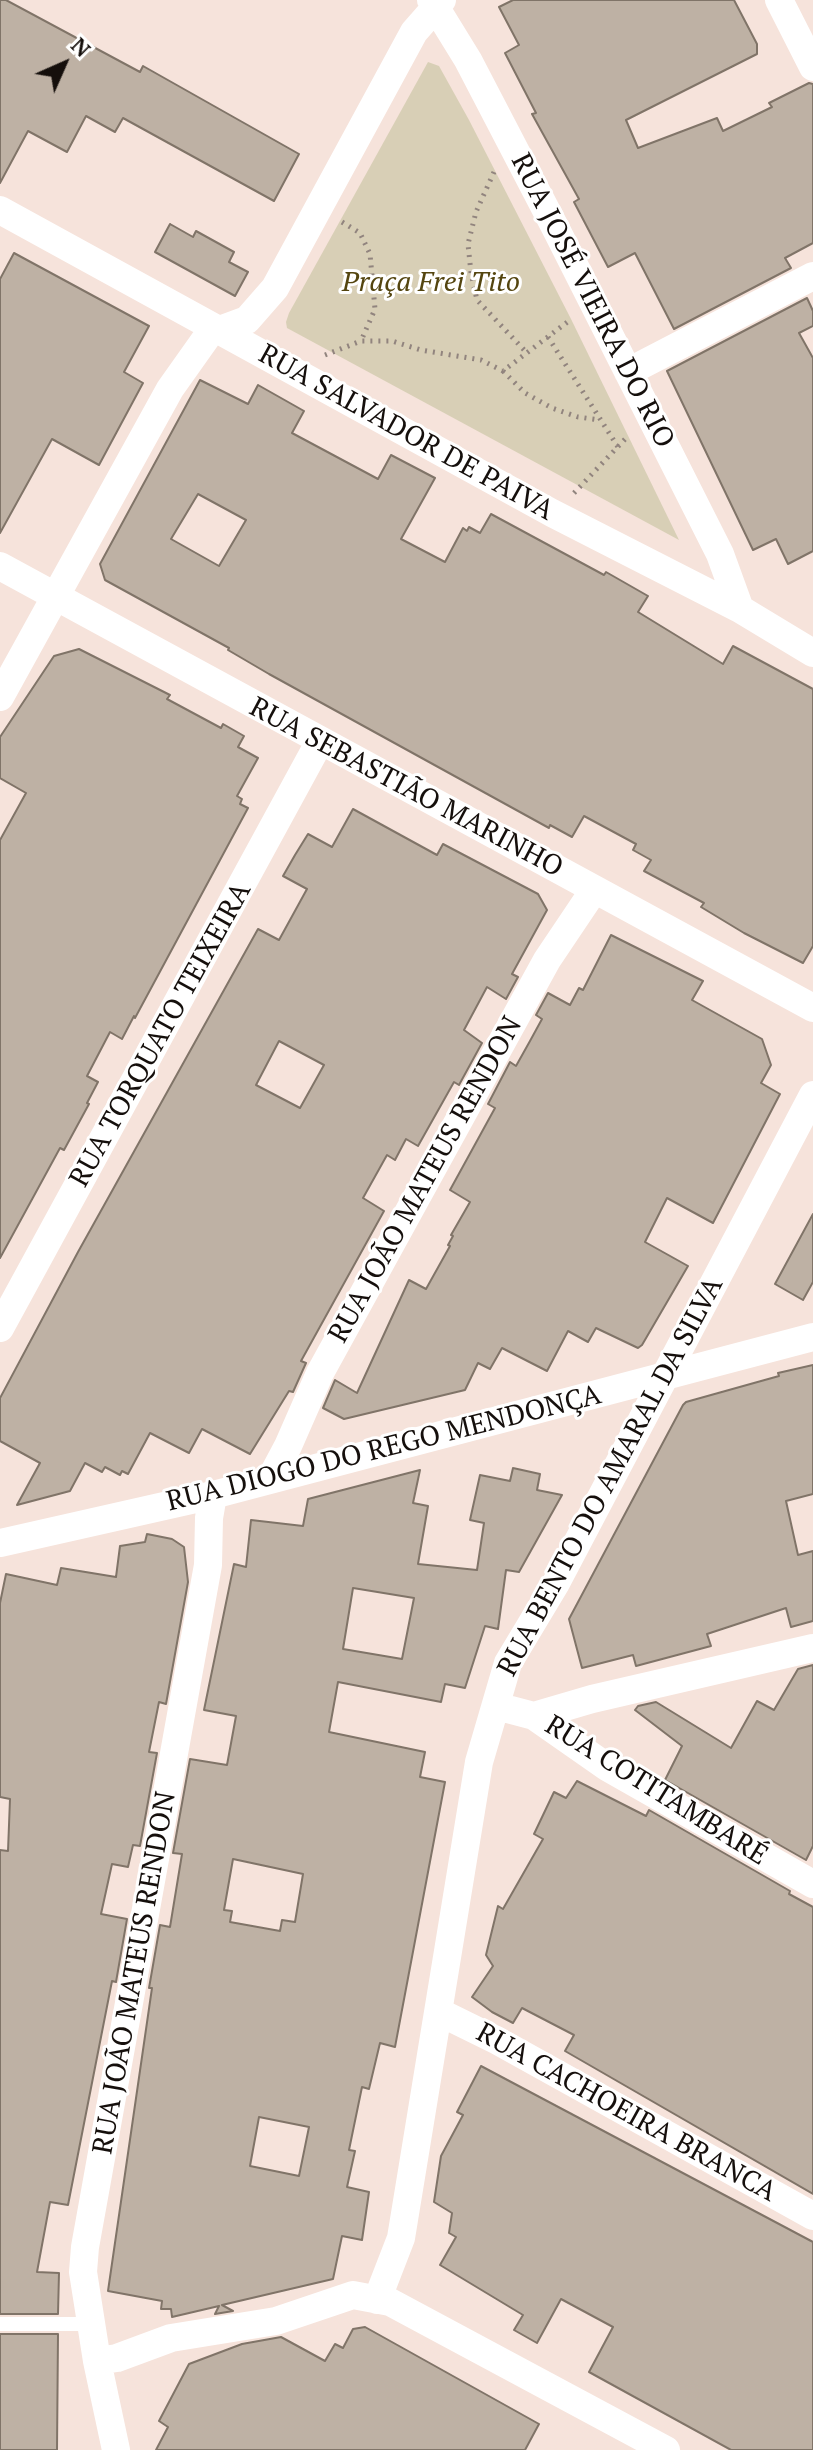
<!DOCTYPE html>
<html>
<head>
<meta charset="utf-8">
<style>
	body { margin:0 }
	#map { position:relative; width:813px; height:2450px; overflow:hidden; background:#f6e3db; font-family:"PT Serif",serif }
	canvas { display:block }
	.north { position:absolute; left:24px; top:24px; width:80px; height:80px; -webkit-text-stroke:6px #fff; paint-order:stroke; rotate:45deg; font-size:22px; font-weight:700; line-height:32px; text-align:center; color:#150f0c }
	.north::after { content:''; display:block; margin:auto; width:28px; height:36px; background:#150f0c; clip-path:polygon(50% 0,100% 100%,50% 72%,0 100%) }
</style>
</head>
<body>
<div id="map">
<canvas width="813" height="2450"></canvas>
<div class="north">N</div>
</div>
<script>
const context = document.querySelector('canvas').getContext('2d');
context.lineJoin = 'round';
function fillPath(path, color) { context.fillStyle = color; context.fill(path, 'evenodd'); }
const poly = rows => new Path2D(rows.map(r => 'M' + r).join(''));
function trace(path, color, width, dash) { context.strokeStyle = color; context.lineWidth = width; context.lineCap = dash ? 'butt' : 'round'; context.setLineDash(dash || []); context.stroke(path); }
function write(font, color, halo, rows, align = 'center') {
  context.font = font + ' "PT Serif",serif'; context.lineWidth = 6; context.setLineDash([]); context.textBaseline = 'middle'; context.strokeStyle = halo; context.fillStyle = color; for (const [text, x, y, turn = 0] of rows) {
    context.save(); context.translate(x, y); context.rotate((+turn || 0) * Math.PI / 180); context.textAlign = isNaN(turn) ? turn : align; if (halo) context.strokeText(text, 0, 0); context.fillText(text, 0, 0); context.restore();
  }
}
fillPath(poly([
	[428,62,439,66,469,120,571,319,679,540,287,328,286,322,289,313]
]), '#d8cfb6');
const building = poly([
	[0,0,6,0,140,72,143,66,299,154,274,201,123,118,115,132,86,116,67,152,28,131,0,183,0,0],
	[513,0,734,0,757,44,757,54,626,120,638,148,717,118,723,131,772,107,769,103,809,83,813,84,813,243,785,258,791,268,674,329,635,253,608,267,574,202,579,199,532,114,536,113,505,53,519,45,499,7,513,0],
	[170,224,193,237,196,231,234,252,229,262,248,272,235,296,155,252,170,224],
	[14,253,149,326,124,372,143,383,99,465,52,439,0,533,0,279,14,253],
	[807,298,813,311,813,326,799,333,813,358,813,551,788,564,776,539,753,550,667,371,807,298],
	[200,380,248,404,258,385,304,411,292,433,378,479,391,455,435,478,401,539,445,562,463,528,467,531,469,527,480,533,491,514,604,575,606,572,648,596,638,612,723,664,733,646,813,689,813,946,803,963,744,933,701,907,704,903,644,871,651,860,633,850,636,844,584,816,572,837,550,825,549,828,269,674,228,650,229,648,105,580,100,564,200,380],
	[198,494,246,520,219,566,171,539,198,494],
	[79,649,170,695,167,699,221,728,223,724,244,736,238,747,258,758,237,796,242,799,240,804,248,808,135,1018,134,1016,122,1039,110,1032,87,1076,98,1082,87,1103,89,1104,64,1150,60,1148,0,1258,0,840,26,793,0,778,0,737,54,656,79,649],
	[353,809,437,855,443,844,538,894,547,910,512,974,518,977,506,999,487,987,464,1030,482,1043,459,1085,454,1082,418,1146,406,1139,395,1160,387,1155,363,1198,384,1211,301,1361,306,1363,293,1392,289,1391,250,1454,202,1429,189,1453,150,1433,128,1474,122,1471,120,1475,105,1467,102,1472,85,1463,70,1491,17,1505,40,1463,0,1441,0,1398,78,1252,258,929,279,940,307,889,283,876,295,855,308,834,332,847,353,809],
	[279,1041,324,1065,300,1108,256,1085,279,1041],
	[611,935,703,981,692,1000,762,1039,771,1065,761,1083,780,1094,713,1223,667,1198,645,1242,688,1266,642,1345,638,1348,596,1328,588,1342,568,1331,547,1371,502,1348,490,1369,478,1363,465,1390,344,1419,323,1408,335,1380,357,1393,409,1280,426,1289,450,1246,448,1245,453,1236,451,1235,470,1202,450,1190,495,1108,488,1104,510,1062,516,1066,530,1041,542,1019,536,1015,548,993,570,1005,579,988,583,990,611,935],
	[813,1214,813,1282,803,1300,775,1284,813,1214],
	[813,1365,813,1494,786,1501,798,1555,813,1551,813,1621,791,1627,786,1608,707,1634,711,1646,636,1666,633,1655,582,1668,569,1619,683,1405,686,1402,779,1376,778,1373,813,1365],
	[513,1468,540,1474,537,1490,562,1495,519,1572,506,1570,498,1629,485,1626,465,1688,445,1684,441,1702,338,1682,329,1732,425,1752,420,1777,445,1782,395,2047,380,2043,369,2089,362,2087,349,2150,355,2151,347,2187,369,2192,362,2240,342,2236,333,2279,222,2305,233,2311,215,2314,219,2306,172,2317,171,2309,161,2309,162,2301,108,2291,152,1988,149,1988,160,1925,170,1927,182,1854,173,1853,190,1759,227,1765,236,1716,204,1710,234,1564,246,1567,251,1520,303,1526,308,1499,420,1470,413,1503,428,1506,418,1564,477,1570,484,1523,470,1520,480,1475,510,1481,513,1468],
	[353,1588,414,1598,402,1659,343,1649,353,1588],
	[233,1859,303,1874,295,1922,282,1920,280,1931,230,1922,232,1911,224,1910,233,1859],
	[259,2117,309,2127,299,2176,250,2166,259,2117],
	[147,1534,172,1539,184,1547,188,1582,166,1704,159,1702,149,1752,157,1753,140,1846,133,1845,128,1867,112,1864,101,1914,127,1919,116,1982,112,1981,68,2205,50,2202,37,2272,59,2273,58,2314,0,2314,0,1850,8,1851,10,1799,0,1797,0,1603,6,1574,57,1585,61,1568,116,1577,120,1546,145,1542,147,1534],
	[813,1665,813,1846,806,1860,665,1780,682,1746,635,1710,638,1706,656,1702,731,1748,757,1701,774,1710,798,1669,813,1665],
	[577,1781,646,1816,649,1810,790,1891,789,1894,813,1907,813,2194,565,2051,574,2035,522,2008,513,2023,492,2012,472,1997,493,1966,486,1955,498,1906,503,1909,543,1839,534,1834,554,1792,566,1798,577,1781],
	[481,2066,813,2242,813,2450,731,2450,589,2372,613,2327,561,2299,537,2343,514,2330,523,2315,440,2265,456,2237,449,2233,452,2213,434,2202,441,2156,463,2115,457,2112,481,2066],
	[365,2327,539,2424,525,2450,156,2450,168,2427,159,2421,189,2364,242,2344,281,2337,325,2361,335,2344,343,2348,353,2329,365,2327],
	[0,2334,58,2334,57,2450,0,2450,0,2334]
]);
fillPath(building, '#beb1a4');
trace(building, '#807468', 2);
trace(poly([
	[494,172,476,212,468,244,471,273,477,300,527,353],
	[342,222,360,233,370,254,375,309,361,341],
	[548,337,618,447],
	[325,355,361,341,392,341,421,350,481,360,503,371,570,320],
	[503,371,525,393,552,408,578,417,600,420],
	[574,493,628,436]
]), '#91847e', 5, [2, 6]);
trace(poly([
	[0,2324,91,2324]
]), '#fff', 14);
trace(poly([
	[431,0,468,60,557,231,720,554,740,609],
	[779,0,813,67],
	[0,210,552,513,740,609,813,653],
	[628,372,813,276],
	[0,566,813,1008],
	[0,697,170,389,209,334,247,320,275,288,414,32,442,0],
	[0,1328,320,741],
	[271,1478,288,1446,320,1373,547,960,594,890],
	[0,1543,213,1495,813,1337],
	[496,1706,534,1716,607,1767,813,1884],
	[534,1716,592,1699,813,1648],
	[439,2012,498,2041,813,2216],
	[377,2300,401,2238,479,1762,508,1663,556,1583,813,1095],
	[97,2361,117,2358,171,2338,276,2321,353,2295,390,2302,666,2450],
	[116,2450,97,2361,83,2272,85,2247,208,1565,209,1518,213,1495]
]), '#fff', 28);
write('italic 28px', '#54450f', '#fff', [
	["Praça Frei Tito",431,283]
]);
write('28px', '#150f0c', '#fff', [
	["RUA JOSÉ VIEIRA DO RIO",592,301,63],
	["RUA SALVADOR DE PAIVA",406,433,29],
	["RUA SEBASTIÃO MARINHO",406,788,28],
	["RUA TORQUATO TEIXEIRA",161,1035,-61],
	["RUA JOÃO MATEUS RENDON",426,1180,-61],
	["RUA DIOGO DO REGO MENDONÇA",384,1449,-14],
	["RUA BENTO DO AMARAL DA SILVA",611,1477,-62],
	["RUA COTITAMBARÉ",656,1791,32],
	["RUA JOÃO MATEUS RENDON",135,1973,-80],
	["RUA CACHOEIRA BRANCA",626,2113,29]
]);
</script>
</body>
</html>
